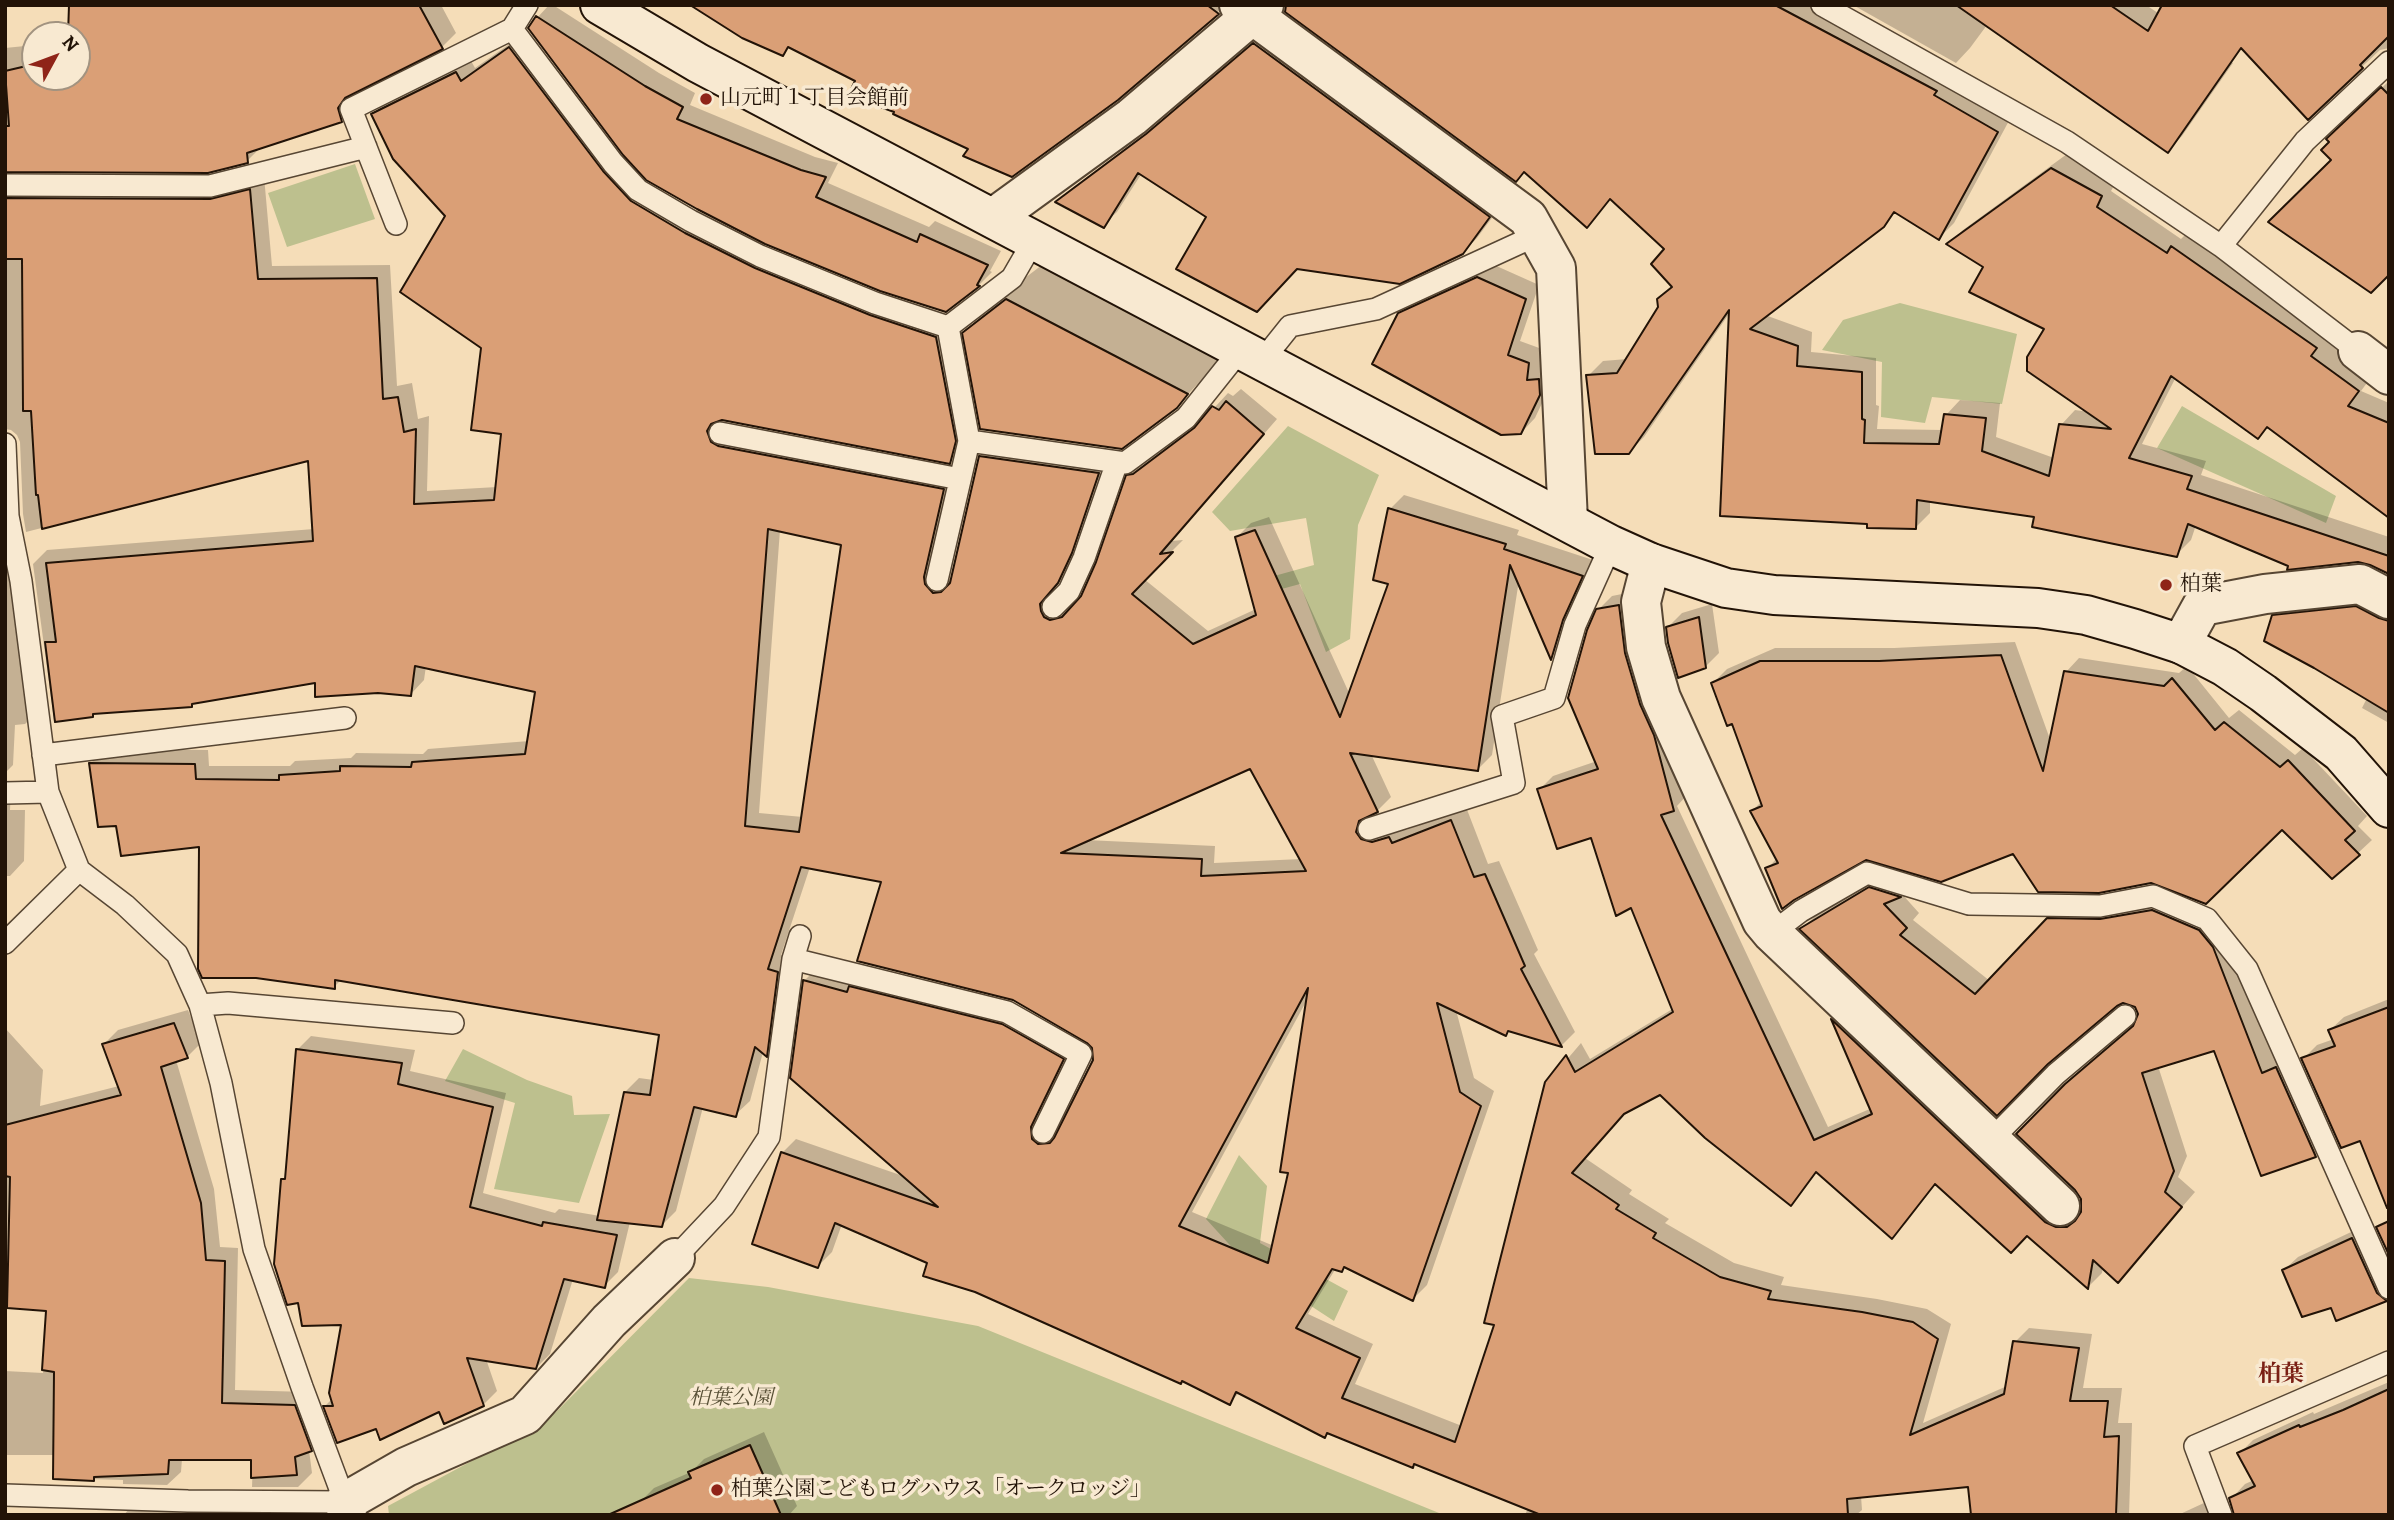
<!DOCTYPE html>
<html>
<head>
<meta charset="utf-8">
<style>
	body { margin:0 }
	#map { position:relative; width:2394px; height:1520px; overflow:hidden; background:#f5ddb8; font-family:Alegreya,serif }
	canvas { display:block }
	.frame { position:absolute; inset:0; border:7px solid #221307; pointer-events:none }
	.north { position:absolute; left:21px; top:21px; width:70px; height:70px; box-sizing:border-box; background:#f8e9d1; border:2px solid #a29380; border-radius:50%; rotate:49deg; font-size:19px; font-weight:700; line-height:28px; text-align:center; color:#221307 }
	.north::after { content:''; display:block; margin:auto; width:24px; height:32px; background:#8f2418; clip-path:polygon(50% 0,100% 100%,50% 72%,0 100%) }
</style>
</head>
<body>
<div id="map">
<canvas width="2394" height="1520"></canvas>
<div class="frame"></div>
<div class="north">N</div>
</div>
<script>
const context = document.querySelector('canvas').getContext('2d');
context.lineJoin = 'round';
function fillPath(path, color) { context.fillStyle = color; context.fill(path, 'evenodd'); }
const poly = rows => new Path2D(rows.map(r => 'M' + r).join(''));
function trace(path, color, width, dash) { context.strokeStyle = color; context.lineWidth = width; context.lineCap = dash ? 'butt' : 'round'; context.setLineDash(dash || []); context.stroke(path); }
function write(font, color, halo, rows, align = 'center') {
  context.font = font + ' Alegreya,"Noto Serif JP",serif'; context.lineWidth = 7; context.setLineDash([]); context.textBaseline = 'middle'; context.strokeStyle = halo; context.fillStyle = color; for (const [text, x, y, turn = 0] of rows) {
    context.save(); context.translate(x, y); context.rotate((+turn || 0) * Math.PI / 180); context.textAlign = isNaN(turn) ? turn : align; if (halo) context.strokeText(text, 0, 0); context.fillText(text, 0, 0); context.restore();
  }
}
fillPath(poly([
	[355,164,375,219,287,247,268,193],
	[1900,303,2017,334,2002,404,1932,397,1925,423,1881,417,1882,362,1822,350,1843,320],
	[2182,406,2336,496,2326,523,2157,448],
	[1288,426,1379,475,1358,525,1350,639,1326,652,1300,584,1278,590,1274,576,1314,565,1306,518,1230,531,1212,512],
	[463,1049,527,1080,572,1096,574,1115,610,1114,579,1203,494,1189,515,1103,445,1081],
	[1239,1155,1267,1186,1260,1243,1348,1291,1334,1321,1248,1265,1206,1219],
	[689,1278,768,1287,978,1326,1444,1515,389,1515,388,1506,492,1450,556,1412]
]), '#bdc08e');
fillPath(poly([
	[71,5,441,5,456,33,442,47,351,92,355,107,341,121,261,147,247,161,5,170,5,48,35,45,35,77,77,77,77,35,70,35],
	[549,5,553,5,659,73,695,93,690,105,815,157,838,163,828,183,929,227,935,221,1001,251,990,271,992,272,979,285,945,310,880,289,537,18],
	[691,5,1226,5,1117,98,970,148,857,81,790,46,782,54],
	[1770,5,1836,5,2011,117,1954,223,1939,238,1897,211,1883,226,1765,315,1812,332,1811,352,1876,358,1876,405,1879,406,1877,429,1943,430,1946,415,1960,400,2000,403,1996,437,2054,458,2061,425,2075,410,2089,412,2046,328,1985,267,1949,244,1963,230,2067,154,2116,182,2111,191,2181,239,2187,233,2330,333,2324,340,2372,376,2361,391,2389,403,2389,516,2268,426,2258,437,2176,377,2142,444,2206,461,2201,475,2389,537,2389,572,2371,563,2358,560,2291,565,2196,525,2191,540,2176,555,2036,516,1930,500,1930,513,1915,528,1731,311,1644,437,1629,452,1588,376,1603,361,1627,359,1660,307,1659,300,1673,286,1667,248,1611,198,1587,225,1525,171],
	[1853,5,2146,5,2233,63,2182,136,2168,150,1987,25,1970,48,1956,63],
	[2389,5,2389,48,2380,50,2308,117],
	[1268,30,1503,203,1477,238,1462,253,1208,217,1142,173,1117,212,1103,225,1058,202,1071,189,1161,121],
	[524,34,645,188,769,255,950,323,964,448,950,462,721,418,725,428,957,476,948,579,952,579,981,457,995,442,1112,459,1072,567,1054,589,1054,596,1058,603,1071,606,1076,604,1082,597,1098,563,1128,476,1142,462,1149,460,1203,420,1228,393,1233,396,1241,389,1277,419,1171,541,1183,540,1144,579,1208,631,1256,609,1237,537,1251,523,1269,517,1350,695,1390,583,1390,509,1404,495,1519,530,1517,535,1596,561,1565,644,1552,657,1519,580,1492,755,1478,769,1371,754,1391,797,1377,811,1370,814,1370,817,1375,825,1403,824,1406,830,1466,807,1488,864,1499,861,1538,950,1534,954,1575,1032,1562,1045,1510,1030,1505,1034,1456,1010,1474,1078,1494,1091,1427,1285,1413,1299,1346,1266,1342,1270,1336,1268,1308,1314,1373,1344,1355,1384,1462,1426,1497,1324,1547,1083,1581,1043,1590,1059,1674,1008,1632,905,1592,836,1539,790,1553,776,1597,761,1598,610,1612,596,1632,592,1687,795,1677,806,1828,1127,1872,1108,1833,1019,1846,1006,2070,1214,2083,1213,2082,1199,2076,1189,2018,1134,2081,1070,2138,1022,2137,1007,2123,1001,2116,1004,2048,1062,1802,929,1816,915,1884,874,1919,913,1913,920,1990,981,2063,905,2166,896,2213,916,2329,1141,2315,1155,2262,1174,2215,1049,2158,1066,2187,1156,2178,1177,2195,1192,2131,1266,2103,1267,2102,1273,2088,1287,2027,1234,1936,1183,1906,1223,1892,1236,1818,1171,1791,1203,1660,1093,1626,1111,1585,1158,1632,1190,1629,1194,1669,1219,1665,1223,1734,1263,1784,1277,1781,1285,1877,1299,1927,1309,1951,1324,1923,1423,2007,1386,2015,1342,2029,1328,2092,1334,2083,1388,2122,1388,2118,1423,2132,1423,2129,1515,1973,1515,1969,1485,1861,1496,1862,1510,1856,1515,1525,1515,1528,1508,1416,1463,1413,1466,1329,1431,1324,1436,1240,1392,1230,1402,930,1262,842,1224,832,1252,818,1266,782,1153,796,1139,906,1177,792,1077,805,980,819,966,865,973,1077,1045,1052,1131,1060,1130,1096,1054,1094,1047,883,881,810,867,781,955,791,958,780,1041,766,1055,763,1052,750,1101,735,1115,703,1107,676,1211,662,1225,630,1222,618,1272,604,1286,573,1279,550,1354,536,1368,486,1359,497,1391,483,1405,440,1409,377,1427,325,1406,333,1398,343,1323,283,1180,287,1176,297,1050,311,1036,415,1050,410,1071,506,1093,483,1193,555,1213,559,1209,600,1216,625,1092,639,1078,654,1080,661,1033,342,979,334,987,200,845,118,825,91,763,105,749,208,750,209,766,290,766,295,761,351,758,356,753,423,754,428,749,529,741,537,691,426,666,424,680,410,695,317,681,195,702,192,705,95,712,92,716,54,720,33,564,47,550,314,529,310,459,26,532,23,514,20,442,17,435,11,430,5,429,8,502,40,710,25,724,15,725,13,765,7,771,5,778,5,171,12,182,264,176,272,266,390,265,397,386,412,383,418,419,429,416,427,491,497,487,503,433,447,216,373,114,387,100,470,59,475,68],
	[780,530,843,543,803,817,759,813],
	[1250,767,1301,859,1214,863,1215,846,1086,840],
	[1308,998,1290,1172,1274,1246,1192,1212],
	[2389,81,2389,259,2334,160,2353,115],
	[1492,264,1539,285,1520,341,1542,349,1540,367,1553,366,1553,380,1535,418,1521,433,1399,314,1414,300],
	[1042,265,1222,358,1176,407,964,333,1000,297],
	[2289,601,2389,602,2389,723,2362,708,2367,698,2274,616],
	[1712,604,1719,653,1705,667,1668,627,1682,613],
	[2015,642,2051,742,2066,672,2079,658,2179,673,2187,666,2229,718,2239,710,2295,755,2303,748,2367,816,2358,826,2372,840,2358,853,2282,828,2152,881,2014,852,1865,858,1767,869,1777,858,1752,811,1762,801,1733,721,1713,683,1727,669,1775,648,1894,648],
	[5,778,11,789,10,810,25,810,24,861,10,876,5,876],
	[2389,999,2389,1206,2361,1139,2303,1059,2317,1045,2334,1039,2330,1030,2344,1017],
	[188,1010,201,1043,187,1057,176,1060,214,1189,220,1247,238,1248,235,1390,308,1392,325,1436,309,1450,312,1473,298,1487,252,1487,253,1459,182,1459,181,1472,167,1485,123,1484,123,1480,55,1478,55,1455,5,1455,5,1371,43,1373,48,1310,5,1296,5,1028,43,1070,40,1106,119,1086,104,1044,118,1030],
	[2366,1225,2389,1297,2337,1318,2331,1306,2284,1270,2298,1257],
	[2389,1382,2389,1515,2231,1499,2245,1484,2254,1480,2239,1454,2253,1440,2313,1412,2314,1414],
	[764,1432,797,1506,789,1515,646,1515,640,1502,654,1488,691,1472,704,1459],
	[2219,1496,2226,1511,2235,1515,2178,1515],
	[137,1499,180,1501,180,1515,124,1515],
	[265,1502,315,1502,317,1515,252,1515]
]), '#0003');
const building = poly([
	[69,5,419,5,443,49,345,98,338,108,342,122,247,153,248,163,208,173,5,172,5,126,9,126,5,71,35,64,35,77,77,77,77,35,68,35,69,5],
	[690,5,1207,5,1219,14,1118,100,1012,177,963,156,968,149,893,114,894,112,848,95,855,81,788,47,783,56,742,38,690,5],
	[1286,5,1775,5,1937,91,1934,95,1998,132,1939,240,1894,212,1884,227,1750,329,1798,346,1797,366,1862,372,1862,419,1865,420,1864,443,1939,444,1944,414,1986,418,1982,451,2049,476,2059,424,2111,429,2027,371,2027,357,2044,329,1969,292,1983,267,1946,244,2051,168,2102,196,2097,207,2167,253,2171,246,2317,348,2311,356,2359,391,2348,406,2389,423,2389,518,2267,427,2258,439,2171,376,2129,458,2192,476,2187,489,2389,556,2389,574,2370,565,2358,562,2287,570,2288,566,2188,524,2177,557,2032,527,2034,517,1917,500,1916,529,1867,528,1867,524,1720,516,1729,310,1629,454,1595,454,1586,375,1617,373,1658,307,1657,299,1672,287,1651,264,1664,249,1610,199,1587,228,1524,172,1516,182,1285,12,1286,5],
	[1956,5,2110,5,2148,31,2162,5,2389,5,2389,36,2360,65,2363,68,2308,120,2241,48,2168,153,1956,5],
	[536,16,645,86,683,107,677,119,801,170,826,177,816,197,917,242,920,234,988,265,977,285,980,286,946,312,880,291,765,244,697,209,646,180,623,155,528,28,536,16],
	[1253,43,1490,217,1463,254,1400,284,1297,269,1257,312,1176,269,1206,217,1138,173,1104,228,1055,202,1146,134,1253,43],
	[509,47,603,171,631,201,685,233,755,268,870,315,936,337,956,441,950,464,722,420,711,424,707,431,711,442,718,446,944,489,924,577,925,584,933,593,941,592,950,583,979,456,1099,473,1072,553,1058,583,1040,604,1041,611,1044,617,1050,620,1062,617,1081,596,1096,562,1126,475,1133,474,1194,428,1212,406,1219,410,1226,401,1264,434,1160,554,1173,552,1132,594,1193,644,1256,615,1235,537,1255,530,1340,717,1388,584,1373,580,1388,508,1506,544,1504,549,1583,576,1563,620,1551,660,1510,565,1478,771,1350,753,1378,812,1359,821,1356,832,1361,839,1372,842,1389,837,1392,843,1451,820,1474,877,1485,874,1525,966,1521,969,1562,1047,1508,1031,1506,1036,1437,1003,1460,1092,1481,1106,1413,1301,1344,1267,1342,1272,1332,1269,1296,1328,1360,1358,1342,1398,1455,1442,1494,1325,1484,1323,1545,1082,1566,1055,1575,1072,1673,1012,1631,908,1616,916,1591,838,1557,849,1537,789,1598,769,1568,698,1587,630,1596,609,1619,605,1625,653,1640,704,1654,735,1674,811,1661,815,1814,1140,1872,1114,1831,1019,2045,1222,2056,1227,2067,1227,2075,1221,2081,1212,2081,1199,2075,1190,2016,1134,2065,1084,2133,1026,2138,1014,2135,1007,2123,1003,2117,1006,2048,1064,1997,1116,1799,929,1869,887,1901,897,1884,904,1907,928,1900,935,1975,994,2047,918,2100,919,2152,910,2199,930,2213,947,2262,1073,2276,1067,2316,1157,2261,1176,2214,1051,2142,1073,2174,1171,2165,1192,2182,1207,2118,1283,2093,1260,2088,1289,2027,1236,2011,1253,1935,1184,1892,1239,1816,1172,1791,1206,1705,1138,1660,1095,1624,1114,1572,1173,1619,1205,1616,1209,1656,1233,1653,1238,1720,1277,1771,1291,1768,1299,1862,1312,1913,1322,1938,1339,1910,1435,2004,1394,2013,1341,2079,1348,2070,1401,2108,1401,2104,1437,2119,1436,2116,1515,1971,1515,1968,1487,1847,1499,1848,1515,1541,1515,1414,1464,1413,1468,1327,1433,1325,1438,1236,1392,1230,1405,1182,1381,1181,1384,975,1292,923,1276,927,1263,835,1223,818,1268,752,1244,781,1152,938,1207,790,1078,803,980,847,992,849,986,1002,1024,1064,1059,1031,1127,1032,1139,1038,1144,1050,1143,1054,1138,1093,1060,1092,1048,1087,1043,1013,1000,857,961,881,882,801,867,768,969,778,972,767,1057,755,1047,736,1117,694,1107,662,1227,597,1220,624,1092,650,1095,659,1035,335,980,335,989,256,978,202,978,198,969,199,847,121,856,116,826,98,827,89,763,195,764,196,779,279,780,279,775,340,771,340,766,411,767,412,762,525,754,535,692,415,666,411,696,378,693,315,697,315,683,192,704,192,707,93,714,93,717,55,722,45,642,56,642,46,563,313,541,308,461,42,529,38,495,36,495,31,411,23,411,22,259,5,259,5,198,210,199,250,189,258,279,377,278,383,399,398,397,404,432,416,429,414,504,494,500,501,434,471,430,481,348,400,292,445,216,393,159,371,114,456,72,461,81,509,47],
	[768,529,841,545,799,832,745,826,768,529],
	[1250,769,1306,871,1201,876,1202,859,1061,853,1250,769],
	[1308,988,1280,1172,1288,1173,1268,1263,1179,1226,1308,988],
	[2381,87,2389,95,2389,275,2371,293,2268,222,2331,160,2321,150,2329,142,2326,139,2381,87],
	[1477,277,1526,299,1508,355,1529,363,1527,380,1539,379,1540,395,1521,434,1501,435,1372,364,1398,313,1477,277],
	[1006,299,1188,394,1177,408,1122,449,980,429,962,333,1006,299],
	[2356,606,2379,618,2389,621,2389,713,2314,668,2264,641,2272,615,2356,606],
	[1699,617,1706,668,1678,678,1668,643,1666,627,1699,617],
	[2001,655,2043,771,2064,671,2164,686,2172,678,2215,730,2224,722,2280,767,2288,760,2355,831,2345,840,2360,855,2332,879,2282,830,2206,904,2151,883,2099,893,2038,892,2013,854,1941,882,1866,860,1794,900,1782,909,1765,868,1778,863,1750,811,1762,806,1732,724,1727,726,1711,683,1760,661,1879,661,2001,655],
	[2389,1007,2389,1207,2387,1208,2360,1141,2341,1148,2301,1058,2335,1046,2328,1030,2389,1007],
	[174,1023,188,1058,161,1067,201,1203,206,1260,225,1261,222,1403,295,1405,312,1451,295,1457,297,1475,251,1478,251,1460,169,1460,168,1474,94,1477,94,1481,53,1479,54,1372,42,1370,46,1311,7,1308,10,1177,5,1176,5,1125,121,1095,102,1044,174,1023],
	[296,1049,402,1063,398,1084,493,1107,470,1207,542,1226,543,1222,617,1235,605,1288,564,1279,536,1369,467,1358,484,1406,444,1424,439,1412,380,1440,376,1429,337,1443,323,1406,333,1406,329,1393,341,1325,302,1326,298,1303,287,1305,274,1264,281,1179,285,1179,296,1049],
	[2389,1221,2389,1255,2376,1227,2389,1221],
	[2352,1238,2377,1293,2387,1301,2336,1321,2331,1308,2302,1317,2282,1270,2352,1238],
	[2389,1389,2389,1515,2234,1515,2229,1498,2255,1486,2237,1453,2299,1425,2300,1427,2343,1410,2389,1389],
	[750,1445,781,1515,608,1515,691,1478,688,1472,750,1445]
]);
fillPath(building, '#da9f76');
trace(building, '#221307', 2);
const lane = poly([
	[1822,5,2067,142,2221,246,2358,351],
	[512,29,613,163,638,190,691,221,760,256,875,303,948,327],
	[5,185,210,186,366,147],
	[396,224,351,109,512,29,527,5],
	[2221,246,2305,141,2389,62],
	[1262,361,1290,326,1376,309,1537,235],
	[720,433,960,479],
	[969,441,1125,463,1186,418,1241,349],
	[5,444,8,516,21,581,48,792,79,870,125,905,177,954,200,1005,221,1083,254,1249,302,1387,345,1502,188,1501,5,1495],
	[937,580,969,441,948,327,1012,278,1034,240],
	[1053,607,1069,591,1084,558,1117,462],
	[43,755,345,718],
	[5,793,48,792],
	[1369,829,1514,783,1502,716,1554,698,1575,625,1611,545],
	[1772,933,1801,911,1867,873,1969,904,2100,906,2153,896,2207,919,2247,969,2389,1288],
	[5,943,79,870],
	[793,959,1007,1012,1081,1054,1043,1132],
	[200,1005,228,1003,453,1023],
	[1991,1140,2056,1074,2125,1016],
	[675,1258,724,1206,769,1137,793,959,800,936],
	[2221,1515,2195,1446,2389,1362]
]);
const street = poly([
	[1239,5,1528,218,1556,268,1568,521],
	[993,218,1132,117,1264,5],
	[2358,351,2389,375],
	[1651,563,1641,602,1646,647,1661,698,1762,921,1772,933,2060,1206],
	[2181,644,2202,606,2265,594,2360,584,2389,599],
	[347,1515,345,1502,406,1467,525,1415,609,1321,675,1258]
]);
const secondary = poly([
	[600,5,698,63,1611,545,1651,563,1726,588,1774,595,2038,608,2086,615,2135,629,2181,644,2225,667,2263,693,2341,753,2389,808]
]);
trace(lane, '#574633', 24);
trace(street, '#574633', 42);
trace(secondary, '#221307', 42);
trace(lane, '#f8e9d1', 21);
trace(street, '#f8e9d1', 38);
trace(secondary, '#f8e9d1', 38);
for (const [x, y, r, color] of [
	[706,99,7,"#8f2418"],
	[2166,585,7,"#8f2418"],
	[717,1490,7,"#8f2418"]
]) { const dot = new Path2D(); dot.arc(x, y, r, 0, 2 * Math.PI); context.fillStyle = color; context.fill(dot); trace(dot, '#f8e9d1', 2.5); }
write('21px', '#221307', '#f8e9d1', [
	["山元町１丁目会館前",720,99],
	["柏葉",2180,585],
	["柏葉公園こどもログハウス「オークロッジ」",731,1490]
], 'left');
write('italic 21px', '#585036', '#f8e9d1', [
	["柏葉公園",731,1399]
]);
write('bold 23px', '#7a1f14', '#f8e9d1', [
	["柏葉",2281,1375]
]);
</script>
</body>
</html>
